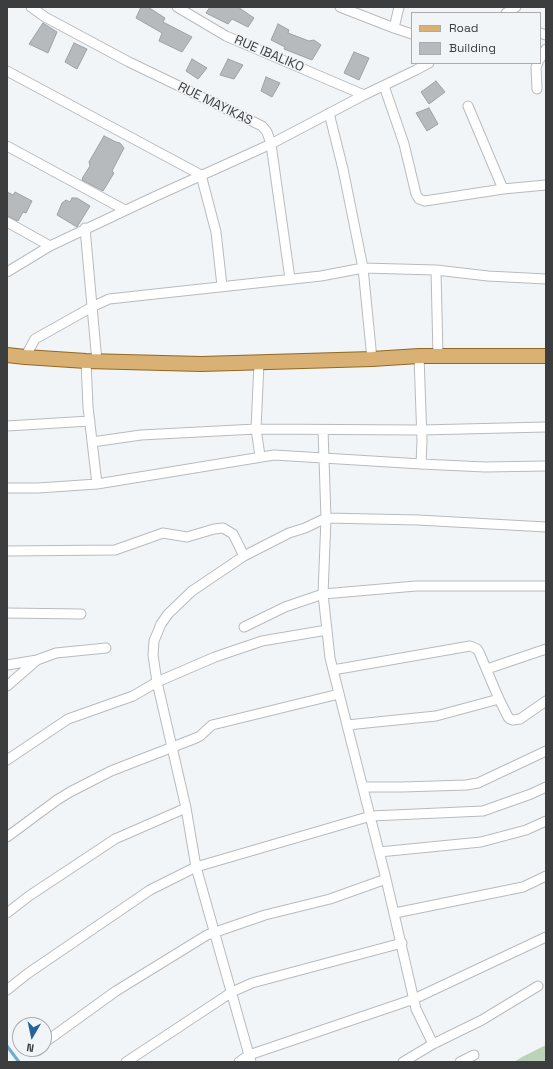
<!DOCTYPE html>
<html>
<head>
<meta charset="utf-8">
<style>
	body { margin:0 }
	#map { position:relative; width:553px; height:1069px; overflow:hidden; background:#f2f5f8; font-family:"Space Grotesk",sans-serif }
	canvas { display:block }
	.frame { position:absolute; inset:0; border:8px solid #3c3d3e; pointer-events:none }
	.legend { position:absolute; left:411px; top:12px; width:130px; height:52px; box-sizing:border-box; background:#f2f5f8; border:1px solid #a9abae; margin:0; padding:5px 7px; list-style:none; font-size:12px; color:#3c3d3e }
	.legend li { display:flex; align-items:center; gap:8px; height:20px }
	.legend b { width:20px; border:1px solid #a9abae }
	.north { position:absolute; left:12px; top:1017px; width:40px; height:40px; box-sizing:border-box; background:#f2f5f8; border:1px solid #a9abae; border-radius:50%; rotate:189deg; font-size:11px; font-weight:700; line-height:16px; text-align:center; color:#3c3d3e }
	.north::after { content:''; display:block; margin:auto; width:14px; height:18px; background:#24649a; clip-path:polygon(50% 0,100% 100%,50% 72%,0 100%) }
</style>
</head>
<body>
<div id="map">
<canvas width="553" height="1069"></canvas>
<div class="frame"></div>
<ul class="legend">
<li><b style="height:5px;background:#d9b174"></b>Road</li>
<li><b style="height:11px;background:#b7babd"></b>Building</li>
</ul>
<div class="north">N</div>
</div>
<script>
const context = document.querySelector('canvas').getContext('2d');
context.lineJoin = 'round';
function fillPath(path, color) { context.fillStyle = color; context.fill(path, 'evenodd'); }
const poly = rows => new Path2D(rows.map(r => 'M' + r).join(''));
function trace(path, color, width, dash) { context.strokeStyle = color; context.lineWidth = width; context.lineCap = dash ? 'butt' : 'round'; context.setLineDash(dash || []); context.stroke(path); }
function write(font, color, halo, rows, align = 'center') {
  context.font = font + ' "Space Grotesk",sans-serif'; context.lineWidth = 3; context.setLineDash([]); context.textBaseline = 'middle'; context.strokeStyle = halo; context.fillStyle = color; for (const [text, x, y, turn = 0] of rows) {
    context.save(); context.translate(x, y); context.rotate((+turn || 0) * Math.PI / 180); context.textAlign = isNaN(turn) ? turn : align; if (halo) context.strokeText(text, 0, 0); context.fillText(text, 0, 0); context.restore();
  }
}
fillPath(poly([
	[546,1045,546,1062,514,1062,522,1057]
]), '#bbd3b7');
trace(poly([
	[7,1046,19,1062]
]), '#72abcb', 3);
const building = poly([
	[141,7,148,7,165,18,163,22,192,37,182,52,159,41,162,33,136,18,141,7],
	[210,7,238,7,254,18,248,27,232,19,228,24,206,13,210,7],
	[43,23,57,32,48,53,29,44,43,23],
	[278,24,289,30,288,33,309,41,314,40,321,45,312,60,284,49,285,47,271,40,278,24],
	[74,43,87,49,77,69,65,62,74,43],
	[354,52,369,58,359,80,344,73,354,52],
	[192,59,207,68,198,79,186,71,192,59],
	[228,59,243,65,234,79,220,75,228,59],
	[266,77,280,83,272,97,261,91,266,77],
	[436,81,445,92,429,104,421,92,436,81],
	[429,108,438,124,427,131,416,113,429,108],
	[104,136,116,142,120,143,124,148,112,171,114,173,103,191,82,180,83,177,90,166,89,162,104,136],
	[7,192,13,195,15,192,32,201,26,213,23,212,18,221,7,216,7,192],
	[72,198,77,198,90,206,77,227,57,215,62,203,66,200,70,202,72,198]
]);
fillPath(building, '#b7babd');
trace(building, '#9ea1a4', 1);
const street = poly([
	[31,7,45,17,129,62,262,126,267,132,271,144,290,279],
	[177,7,226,36,364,95],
	[340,7,394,28,412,34],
	[506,13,516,7],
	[394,28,399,7],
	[540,33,546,35],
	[540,59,546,49],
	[7,71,201,175,216,232,222,286],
	[384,86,404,144,416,194,419,199,425,201,503,189,546,185],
	[537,89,536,67,538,63],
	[468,106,503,189],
	[329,113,343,169,363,268,372,359],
	[7,146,125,210],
	[7,222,50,246],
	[85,228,97,362],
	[436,270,438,356],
	[7,272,50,246,156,196,271,144,364,95,416,70,429,63],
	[419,356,422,441,421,464],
	[25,357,35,339,92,307,109,299,321,276,363,268,436,270,488,276,546,279],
	[86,361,88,407,97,484],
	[259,362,256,429,260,456],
	[7,426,90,421],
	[323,430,326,518,323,594,330,658,386,879,416,1009,433,1044],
	[92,442,141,435,256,429,421,430,546,427],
	[7,488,38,488,97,484,274,455,421,464,485,467,546,466],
	[7,551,115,550,163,533,187,537,214,529,223,528,233,534,244,556],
	[7,613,81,614],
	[244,627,285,607,323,594,416,586,546,586],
	[7,665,37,660,56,653,106,648],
	[487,669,546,649],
	[333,670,470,646,477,649,479,652,499,699,508,717,510,719,513,720,520,719,546,701],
	[7,686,37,660],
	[347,725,436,716,499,699],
	[7,760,68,719,133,696,157,682,215,657,262,641,327,630],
	[364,787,402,787,466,785,478,783,546,751],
	[7,837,57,800,70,792,111,771,196,738,200,736,212,725,339,694],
	[379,852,481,842,526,830,546,821],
	[7,913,29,896,115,839,186,808],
	[395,913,523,887,546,876],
	[7,990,27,974,150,890,196,867,371,816,483,811,531,794,546,787],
	[44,1043,116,991,207,935,265,915,330,899,386,879],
	[35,1050,36,1049],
	[126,1062,232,992,252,983,402,943],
	[239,1062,249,1055,414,999,546,937],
	[251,1062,196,867,186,808,157,682,153,655,154,641,161,624,168,614,192,591,244,556,289,533,305,528,326,518,418,520,546,527],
	[403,1062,433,1044,482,1020,538,986],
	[460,1062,474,1055]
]);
const primary = poly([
	[7,355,25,357,86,361,201,364,372,359,419,356,546,356]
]);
trace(street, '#b8bbbe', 11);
trace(primary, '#926725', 16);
trace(street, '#fff', 9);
trace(primary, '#d9b174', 14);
write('13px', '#3c3d3e', '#f2f5f8', [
	["RUE IBALIKO",269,54,23],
	["RUE MAYIKAS",215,104,26]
]);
</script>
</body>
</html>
